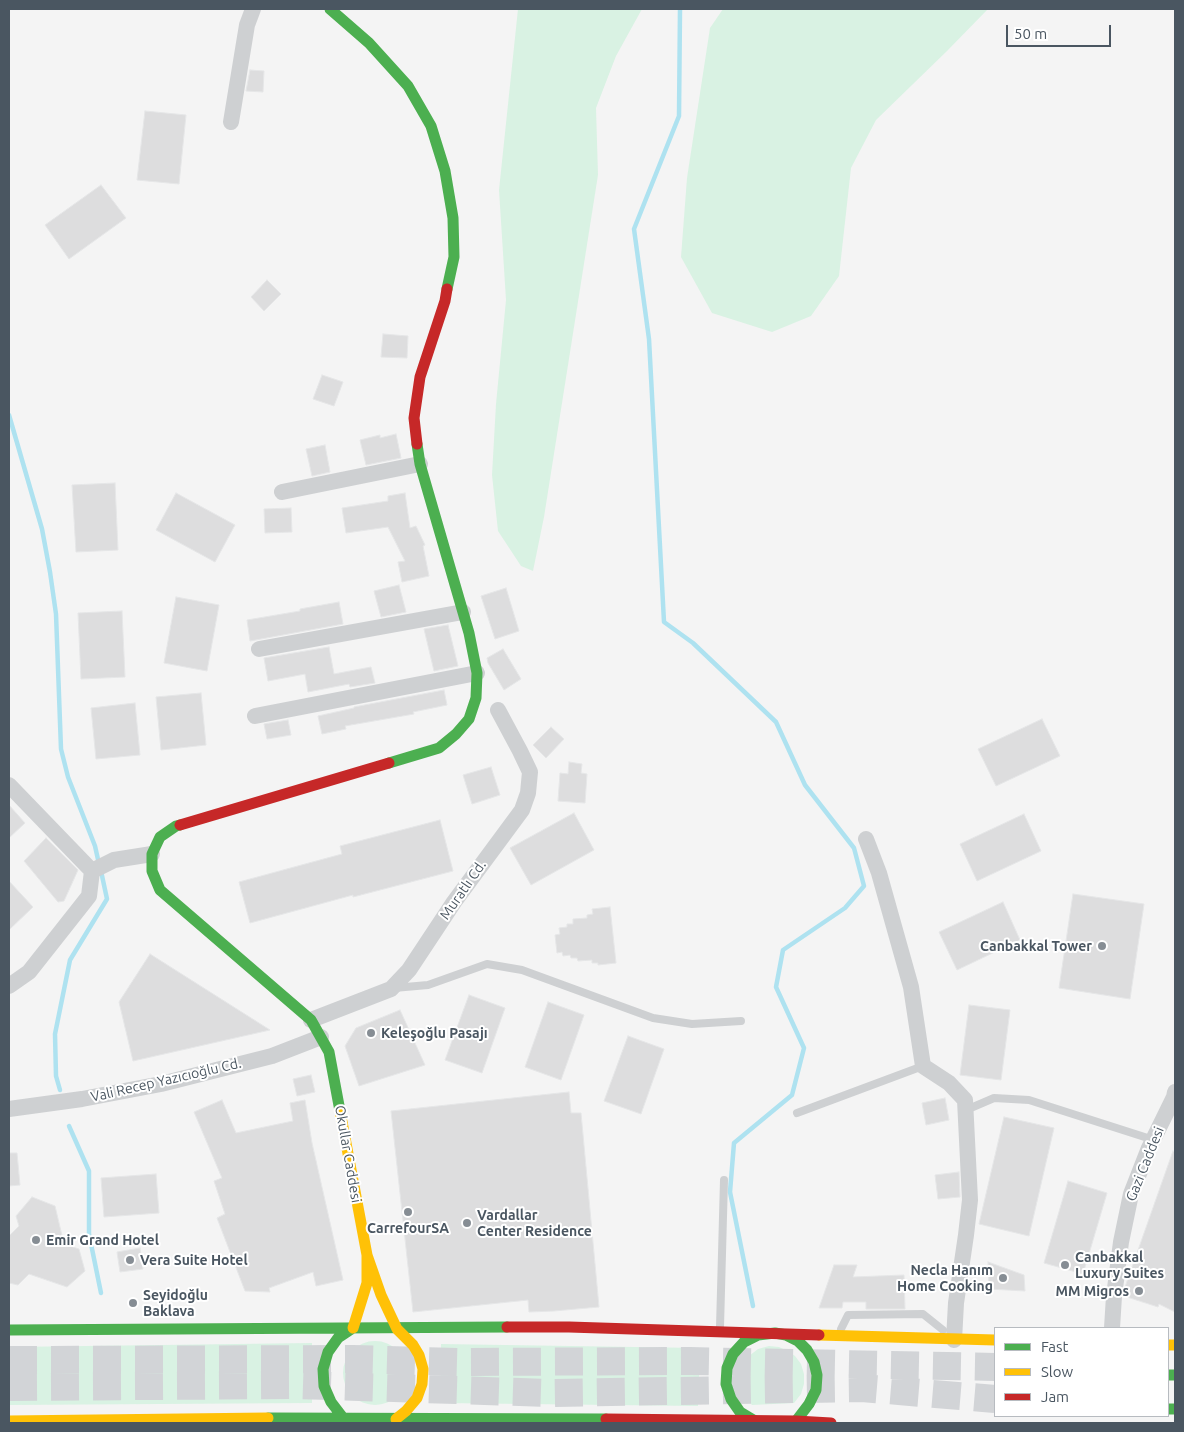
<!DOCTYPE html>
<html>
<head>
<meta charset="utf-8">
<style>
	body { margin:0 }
	#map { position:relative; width:1184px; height:1432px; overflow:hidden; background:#f4f4f4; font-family:Ubuntu,sans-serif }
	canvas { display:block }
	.frame { position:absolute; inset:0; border:10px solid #4a5661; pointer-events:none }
	.legend { position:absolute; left:994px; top:1327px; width:175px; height:90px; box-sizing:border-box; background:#fff; border:1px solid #b7bbc0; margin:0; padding:6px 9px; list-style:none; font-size:15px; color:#4a5661 }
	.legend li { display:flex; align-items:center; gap:10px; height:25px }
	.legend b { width:25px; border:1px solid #b7bbc0 }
	.scale { position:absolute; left:1006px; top:25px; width:105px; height:22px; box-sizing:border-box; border:2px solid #4a5661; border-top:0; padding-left:6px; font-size:15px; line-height:18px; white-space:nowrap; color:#4a5661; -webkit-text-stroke:4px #fff; paint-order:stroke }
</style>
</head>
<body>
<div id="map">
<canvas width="1184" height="1432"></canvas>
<div class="frame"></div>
<ul class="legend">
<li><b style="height:6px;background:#4caf50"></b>Fast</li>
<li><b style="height:6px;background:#ffc107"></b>Slow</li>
<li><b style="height:6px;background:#c62828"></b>Jam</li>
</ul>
<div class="scale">50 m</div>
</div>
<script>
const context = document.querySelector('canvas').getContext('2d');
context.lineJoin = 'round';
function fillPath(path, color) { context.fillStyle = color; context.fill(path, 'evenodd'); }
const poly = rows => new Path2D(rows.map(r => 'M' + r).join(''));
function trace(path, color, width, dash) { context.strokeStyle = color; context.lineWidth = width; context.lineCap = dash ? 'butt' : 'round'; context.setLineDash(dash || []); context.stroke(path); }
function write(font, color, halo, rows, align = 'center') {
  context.font = font + ' Ubuntu,sans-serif'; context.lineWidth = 4; context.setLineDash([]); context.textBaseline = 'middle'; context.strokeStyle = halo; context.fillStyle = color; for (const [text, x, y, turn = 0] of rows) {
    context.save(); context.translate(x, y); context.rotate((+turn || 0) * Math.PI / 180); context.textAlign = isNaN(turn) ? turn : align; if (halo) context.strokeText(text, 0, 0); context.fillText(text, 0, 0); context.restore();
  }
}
fillPath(poly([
	[518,9,642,9,616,56,596,108,598,175,544,517,533,571,521,566,498,531,492,475,496,404,506,300,499,190],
	[723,9,988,9,947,51,876,120,851,168,839,276,811,316,772,332,712,313,681,257,687,178,710,28],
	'343 1373a32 32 0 1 1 64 0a32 32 0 1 1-64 0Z',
	[312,1343,312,1403,9,1405,9,1347],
	[441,1344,700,1348,698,1406,440,1403],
	[769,1346,779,1347,788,1351,795,1356,801,1364,804,1374,804,1384,801,1394,794,1403,752,1405,745,1397,740,1387,739,1376,742,1365,749,1356,758,1349]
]), '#d9f2e3');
trace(poly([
	[680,9,679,116,634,229,649,339,664,622,693,643,776,722,805,785,854,848,864,886,845,908,783,950,776,987,804,1048,792,1095,734,1143,730,1192,753,1306],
	[9,415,42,529,50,572,56,614,61,749,68,777,95,846,99,864],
	[60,1090,56,1076,55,1034,70,960,107,899,101,871],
	[69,1126,89,1171,89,1234,101,1293]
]), '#aee2f0', 4.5);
const building = poly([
	[250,70,264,71,263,92,246,91,250,70],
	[145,111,186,115,179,184,137,180,145,111],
	[101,185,126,218,69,259,45,225,101,185],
	[267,280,281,294,264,311,251,297,267,280],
	[383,334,408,336,407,358,381,357,383,334],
	[322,375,343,382,334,406,313,399,322,375],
	[396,434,401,458,366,465,360,440,380,435,380,438,396,434],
	[325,445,330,472,312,476,306,449,325,445],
	[115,483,118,550,76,552,72,485,115,483],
	[176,493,235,525,215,562,156,530,176,493],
	[405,493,410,528,416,526,425,545,423,546,429,576,402,582,398,562,405,561,388,527,346,533,342,508,388,501,388,496,405,493],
	[291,508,292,532,265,533,264,509,291,508],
	[399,585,406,612,381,617,374,591,399,585],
	[506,588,519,631,495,639,481,596,506,588],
	[176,597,219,605,207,671,164,663,176,597],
	[339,602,343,624,250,641,247,620,300,611,300,609,339,602],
	[122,611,125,677,81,679,78,613,122,611],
	[448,625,458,666,434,671,424,629,448,625],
	[329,647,334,674,371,667,375,683,350,687,349,684,308,692,305,674,268,681,264,658,329,647],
	[503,649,521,679,504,690,488,663,487,658,503,649],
	[444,690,447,705,413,712,414,714,345,726,346,729,322,734,318,716,354,708,354,707,444,690],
	[201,693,206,745,161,750,156,697,201,693],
	[135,703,140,755,96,759,91,708,135,703],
	[1042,719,1060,756,996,786,978,749,1042,719],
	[288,720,291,735,267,739,264,724,288,720],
	[551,727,564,739,546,758,533,745,551,727],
	[569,762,582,764,581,773,587,774,585,803,558,801,560,773,568,774,569,762],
	[491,767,500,795,472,804,463,775,491,767],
	[9,805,25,823,9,838,9,805],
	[574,813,594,850,531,885,510,848,574,813],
	[1024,814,1041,851,977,881,960,844,1024,814],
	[440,820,453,871,353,897,353,895,250,923,239,882,342,854,340,846,440,820],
	[46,838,78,870,64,901,58,902,24,861,46,838],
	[9,881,33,907,9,930,9,881],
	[1073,894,1144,904,1130,999,1059,988,1073,894],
	[1003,902,1020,940,957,970,939,932,1003,902],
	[610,907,616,963,598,965,598,963,592,963,592,960,578,961,577,958,571,958,570,955,563,956,562,952,557,953,555,935,560,934,559,928,567,927,567,924,573,924,573,919,587,918,587,915,593,914,592,909,610,907],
	[150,954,270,1030,133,1061,119,1002,150,954],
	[469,995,505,1008,482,1073,445,1060,469,995],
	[548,1002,584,1015,561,1080,525,1067,548,1002],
	[969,1005,1010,1010,1001,1080,960,1075,969,1005],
	[400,1010,425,1065,359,1086,345,1046,356,1028,400,1010],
	[628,1036,664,1049,641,1114,604,1101,628,1036],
	[311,1075,315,1092,297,1096,293,1079,311,1075],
	[569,1092,571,1113,581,1113,599,1307,554,1311,529,1312,528,1300,413,1312,391,1111,569,1092],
	[945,1098,949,1120,926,1125,922,1103,945,1098],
	[222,1100,236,1133,293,1121,290,1103,305,1100,312,1143,343,1280,316,1286,313,1272,269,1288,270,1292,245,1291,217,1218,225,1214,214,1181,222,1178,194,1112,222,1100],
	[1004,1117,1054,1128,1029,1236,979,1224,1004,1117],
	[1173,1151,1175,1152,1175,1312,1159,1304,1158,1307,1124,1296,1125,1287,1173,1151],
	[9,1153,17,1153,20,1185,9,1186,9,1153],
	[959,1172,960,1197,938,1199,935,1175,959,1172],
	[156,1174,159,1213,104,1217,101,1178,156,1174],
	[1068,1181,1107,1193,1083,1274,1044,1263,1068,1181],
	[32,1197,55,1206,64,1244,79,1249,85,1271,67,1287,29,1274,18,1285,9,1283,9,1236,19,1226,16,1216,32,1197],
	[140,1248,143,1269,120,1272,117,1252,140,1248],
	[988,1262,1024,1275,1025,1291,989,1289,988,1262],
	[834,1265,857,1265,853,1277,904,1275,905,1309,866,1309,866,1302,843,1302,842,1308,819,1308,834,1265]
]);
fillPath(building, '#ddddde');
trace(building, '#e5e6e7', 1);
trace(poly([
	[9,1360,353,1359,460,1362,690,1361,995,1367],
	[9,1387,297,1385,549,1393,862,1388,995,1399]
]), '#d2d4d7', 28, [28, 14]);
trace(poly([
	[394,988,428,985,487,964,522,970,653,1018,692,1024,741,1021],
	[966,1110,994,1098,1029,1100,1154,1140],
	[797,1113,923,1066],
	[720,1327,724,1180],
	[841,1329,848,1315,923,1314,943,1330]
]), '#ced0d2', 8);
trace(poly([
	[231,122,247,25,253,9],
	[282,492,420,464],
	[259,649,463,612],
	[255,716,477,673],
	[9,785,92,871],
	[866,839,879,873,911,987,923,1066,949,1083,965,1100,970,1200,966,1235,956,1303,954,1340],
	[92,871,114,860,152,854],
	[9,986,29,972,89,896,92,871],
	[311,1020,391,989,409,970,454,902,522,810,528,793,530,772,520,751,498,710],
	[9,1109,82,1099,161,1084,272,1056,321,1037],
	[1112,1328,1114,1296,1121,1242,1131,1194,1149,1148,1174,1097,1175,1092]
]), '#ced0d2', 16);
trace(poly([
	[330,9,369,43,408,86,431,126,445,171,453,218,454,257,447,289],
	[389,763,439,748,456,734,469,719,476,698,477,673,469,633,420,464,417,444],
	[180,825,176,826,160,837,152,854,152,871,160,890,311,1020,329,1052,340,1111],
	[9,1330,507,1327],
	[1168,1375,1175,1375],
	[1168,1409,1175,1409],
	[268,1418,606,1419],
	[344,1419,331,1402,324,1386,323,1369,328,1352,338,1338,353,1328],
	[755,1421,740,1412,731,1399,726,1384,727,1368,733,1354,744,1342,758,1335,775,1333,786,1335,798,1341,807,1350,814,1362,817,1375,816,1390,809,1404,796,1421]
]), '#4caf50', 11);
trace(poly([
	[340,1111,367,1255,367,1283,353,1328],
	[367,1255,381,1295,397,1329,413,1345,419,1355,423,1369,422,1384,417,1398,406,1411,396,1419],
	[819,1335,995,1340],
	[1168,1345,1175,1345],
	[9,1421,268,1418]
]), '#ffc107', 11);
trace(poly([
	[417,444,414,418,420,377,445,301,447,289],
	[180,825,389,763],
	[507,1327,569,1327,819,1335],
	[606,1419,796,1421,831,1423]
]), '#c62828', 11);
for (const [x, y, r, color] of [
	[1102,946,5,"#868d94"],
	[371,1033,5,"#868d94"],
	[408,1212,5,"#868d94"],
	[467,1223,5,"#868d94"],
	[36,1240,5,"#868d94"],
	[130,1260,5,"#868d94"],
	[1065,1265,5,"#868d94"],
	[1003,1278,5,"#868d94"],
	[1139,1291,5,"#868d94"],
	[133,1303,5,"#868d94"]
]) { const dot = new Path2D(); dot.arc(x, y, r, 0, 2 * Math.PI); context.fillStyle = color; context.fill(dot); trace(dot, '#fff', 2); }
write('14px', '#4a5661', '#fff', [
	["Muratlı Cd.",463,890,-55],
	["Vali Recep Yazıcıoğlu Cd.",166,1080,-13],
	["Okullar Caddesi",348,1154,80],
	["Gazi Caddesi",1145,1164,-68]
]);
write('bold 14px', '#4a5661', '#fff', [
	["Canbakkal Tower",1092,946,"right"],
	["Keleşoğlu Pasajı",381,1033],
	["Vardallar",477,1215],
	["Center Residence",477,1231],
	["CarrefourSA",408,1228,"center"],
	["Emir Grand Hotel",46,1240],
	["Canbakkal",1075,1257],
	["Luxury Suites",1075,1273],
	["Vera Suite Hotel",140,1260],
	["Necla Hanım",993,1270,"right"],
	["Home Cooking",993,1286,"right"],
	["MM Migros",1129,1291,"right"],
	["Seyidoğlu",143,1295],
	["Baklava",143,1311]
], 'left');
</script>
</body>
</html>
